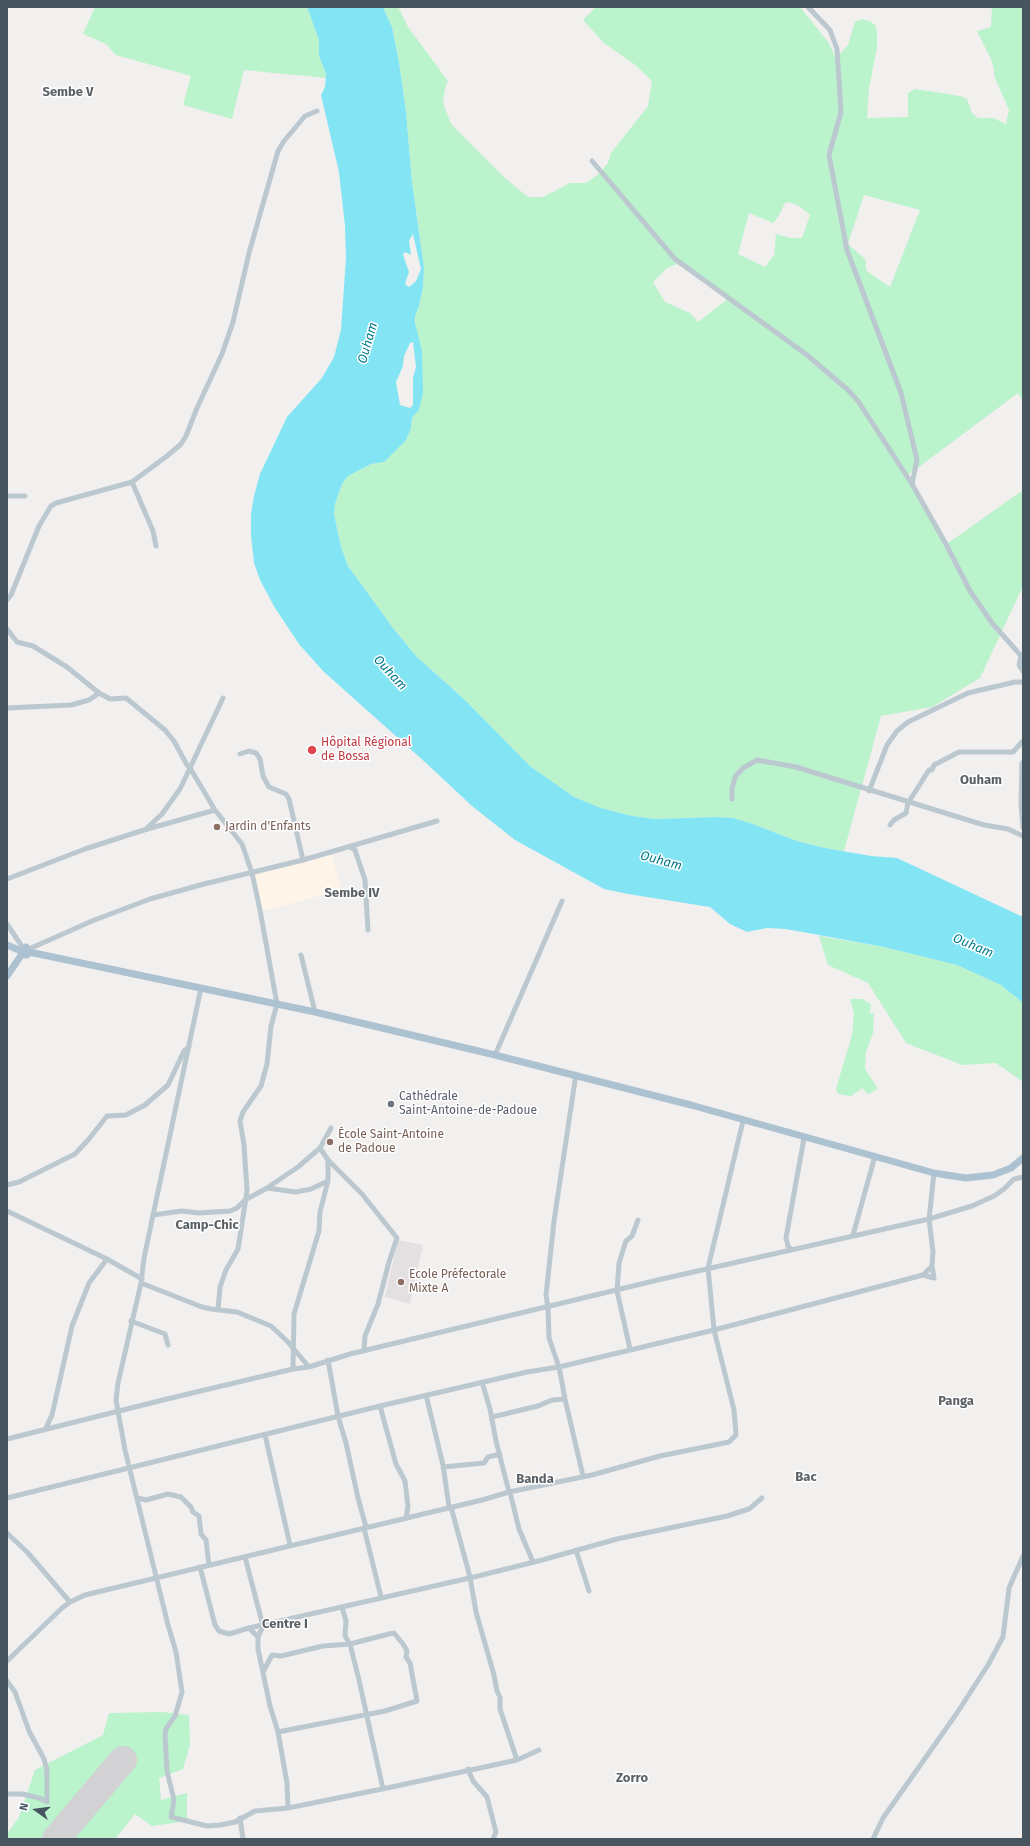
<!DOCTYPE html>
<html>
<head>
<meta charset="utf-8">
<style>
	body { margin:0 }
	#map { position:relative; width:1030px; height:1846px; overflow:hidden; background:#f2efef; font-family:"Fira Sans",sans-serif }
	canvas { display:block }
	.frame { position:absolute; inset:0; border:8px solid #46555f; pointer-events:none }
	.north { position:absolute; left:16px; top:1790px; width:40px; height:40px; -webkit-text-stroke:3px #fff; paint-order:stroke; rotate:284deg; font-size:11px; font-weight:700; line-height:16px; text-align:center; color:#46555f }
	.north::after { content:''; display:block; margin:auto; width:14px; height:18px; background:#46555f; clip-path:polygon(50% 0,100% 100%,50% 72%,0 100%) }
</style>
</head>
<body>
<div id="map">
<canvas width="1030" height="1846"></canvas>
<div class="frame"></div>
<div class="north">N</div>
</div>
<script>
const context = document.querySelector('canvas').getContext('2d');
context.lineJoin = 'round';
function fillPath(path, color) { context.fillStyle = color; context.fill(path, 'evenodd'); }
const poly = rows => new Path2D(rows.map(r => 'M' + r).join(''));
function trace(path, color, width, dash) { context.strokeStyle = color; context.lineWidth = width; context.lineCap = dash ? 'butt' : 'round'; context.setLineDash(dash || []); context.stroke(path); }
function write(font, color, halo, rows, align = 'center') {
  context.font = font + ' "Fira Sans",sans-serif'; context.lineWidth = 3; context.setLineDash([]); context.textBaseline = 'middle'; context.strokeStyle = halo; context.fillStyle = color; for (const [text, x, y, turn = 0] of rows) {
    context.save(); context.translate(x, y); context.rotate((+turn || 0) * Math.PI / 180); context.textAlign = isNaN(turn) ? turn : align; if (halo) context.strokeText(text, 0, 0); context.fillText(text, 0, 0); context.restore();
  }
}
fillPath(poly([
	[332,855,341,890,263,911,254,875]
]), '#fef5e8');
fillPath(poly([
	[398,1240,423,1245,410,1304,385,1297]
]), '#e3e0e1');
fillPath(poly([
	[95,7,307,7,319,40,319,56,326,74,326,78,244,70,232,119,183,105,191,76,116,55,106,44,83,34],
	[383,7,398,7,408,27,448,81,445,88,443,103,451,124,505,178,528,197,543,197,570,183,586,183,599,174,608,163,611,153,648,106,652,81,634,64,604,43,583,20,596,7,800,7,828,42,836,58,848,45,855,22,862,19,870,21,876,26,877,33,877,48,869,88,867,118,908,117,908,93,915,89,960,96,967,99,972,113,978,118,993,118,1006,124,1009,110,995,78,992,61,977,31,991,27,992,7,1023,7,1022,32,1023,33,1023,401,1018,393,908,475,948,543,1023,490,1023,586,980,678,932,707,881,716,844,851,825,848,797,841,750,823,733,818,715,817,655,819,632,816,601,808,574,797,530,766,465,700,416,656,393,628,348,566,341,547,334,514,335,504,342,484,348,476,371,464,384,462,411,428,412,418,419,410,422,351,416,331,415,316,419,306,423,287,424,268,412,182,406,112,399,62,392,27],
	[864,195,920,210,890,287,868,272,866,269,866,261,864,258,848,244],
	[789,202,799,206,810,215,802,238,791,238,776,234,774,255,765,267,738,254,749,213,773,223,778,217,785,203],
	[677,264,728,299,698,322,690,313,665,302,653,282,667,268],
	[819,936,884,947,957,965,1001,985,1023,1003,1023,1082,996,1063,962,1065,906,1043,868,983,828,965],
	[850,999,862,999,871,1004,870,1014,874,1013,873,1033,866,1052,865,1069,878,1089,868,1094,862,1088,851,1096,838,1094,836,1089,852,1035,854,1013],
	[162,1712,189,1715,190,1745,183,1769,159,1778,161,1800,187,1793,187,1821,152,1826,135,1814,115,1839,7,1839,7,1834,19,1817,35,1770,103,1735,109,1713]
]), '#baf3cc');
fillPath(poly([
	[307,7,383,7,392,27,399,62,406,112,412,182,424,268,423,287,419,306,415,316,415,323,422,351,423,393,419,410,412,418,411,428,406,440,384,462,371,464,348,476,342,484,335,504,334,514,341,547,348,566,393,628,416,656,465,700,530,766,574,797,601,808,632,816,655,819,715,817,733,818,750,823,797,841,825,848,871,856,897,858,1023,917,1023,1003,1001,985,957,965,884,947,786,929,767,928,747,932,730,924,710,907,628,894,604,889,515,840,472,806,426,763,323,671,299,644,275,608,260,580,254,563,251,535,251,514,254,496,260,474,287,417,322,378,334,357,341,330,346,258,345,226,339,172,321,95,325,87,326,74,319,56,319,40],
	[413,234,421,269,416,281,409,287,405,284,409,272,403,255,405,252,411,255,409,241],
	[413,342,416,367,413,378,413,405,410,408,400,405,396,382,403,366,404,356,410,343]
]), '#83e5f4');
trace(poly([
	[56,1839,123,1760]
]), '#d2d2d4', 28);
trace(poly([
	[808,7,830,30,837,49,841,112,829,155,847,250,901,393,917,460,912,484],
	[592,161,675,259,807,355,847,389,858,401,912,484,947,546,970,591,992,623,1023,658],
	[132,482,153,531,156,546],
	[7,496,25,496],
	[7,600,11,595,39,526,51,506,56,503,132,482,167,456,181,444,186,436,197,408,222,354,233,322,249,253,278,151,284,141,305,116,317,111],
	[7,629,17,642,33,646,67,667,99,693,110,699,126,698,165,730,174,741,187,765,190,768,215,810,242,844,252,873,260,910,277,1004,271,1026,267,1064,261,1086,243,1112,240,1121,244,1145,247,1191,238,1249,226,1270,220,1287,218,1310],
	[1021,655,1019,665,1023,671],
	[7,708,71,705,89,700,99,693],
	[240,754,249,751,256,753,260,759,263,776,269,787,286,794,289,799,303,860],
	[1023,762,1022,763,1021,804,1023,828],
	[869,791,887,745,897,731,908,722,968,693,1015,682,1023,682],
	[732,799,732,789,735,777,743,768,757,760,796,767,984,825,1008,829,1023,836],
	[890,825,894,820,906,813,908,803,929,770,932,770,934,765,959,752,1013,752,1023,741],
	[147,828,162,814,180,789,223,698],
	[350,847,355,850,365,880,368,930],
	[7,879,85,849,144,830,215,810],
	[7,924,23,948],
	[29,949,92,921,150,899,204,884,303,860,437,821],
	[301,955,315,1012],
	[201,988,144,1258,141,1283,118,1383,116,1400,125,1450,168,1625,176,1652,182,1692,175,1716,166,1729,165,1735,167,1771,174,1800,171,1817,207,1826,220,1825,235,1822,255,1811,288,1808,387,1788,517,1760,539,1750],
	[495,1055,562,901],
	[576,1074,554,1221,546,1295,548,1307,549,1338,559,1367,565,1399,583,1476],
	[328,1160,362,1194,397,1238,389,1262,378,1304,365,1336,364,1351],
	[7,1185,19,1182,75,1154,89,1139,107,1116,126,1115,145,1105,168,1085,184,1051,189,1047],
	[267,1188,296,1192,311,1189,328,1181],
	[7,1211,107,1259,142,1279],
	[153,1215,182,1211,199,1213,230,1211,237,1208,245,1200,267,1188,298,1167,320,1148,331,1128],
	[853,1235,875,1156],
	[791,1249,788,1246,786,1238,804,1138],
	[923,1275,934,1278,932,1266],
	[141,1283,202,1307,211,1309,237,1312,271,1326,287,1341,309,1367],
	[131,1321,165,1334,168,1345],
	[630,1349,617,1291,619,1263,626,1241,632,1236,638,1220],
	[328,1360,338,1416,346,1443,358,1498,366,1527],
	[293,1369,294,1314,319,1231,320,1212,328,1181,328,1160,320,1148],
	[482,1382,490,1409,496,1441,509,1492],
	[426,1395,443,1465,449,1507],
	[380,1406,396,1464,405,1481,408,1507,406,1518],
	[492,1417,538,1406,552,1400,565,1399],
	[46,1428,52,1415,72,1326,89,1283,107,1259],
	[265,1435,290,1545],
	[7,1439,167,1399,293,1369,309,1367,350,1354,662,1279,929,1219,972,1206,994,1196,1004,1189,1014,1179,1023,1177],
	[443,1467,484,1463,488,1457,500,1454],
	[510,1492,519,1529,533,1562],
	[7,1498,380,1406,527,1372,559,1367,714,1330,923,1275,932,1266,933,1252,929,1219,934,1173],
	[138,1498,146,1500,168,1494,181,1497,191,1507,193,1512,199,1516,201,1534,206,1540,209,1565],
	[451,1507,470,1577,476,1612,494,1675,497,1691,500,1697,500,1709,517,1760],
	[364,1528,381,1597],
	[7,1533,28,1553,70,1602],
	[576,1550,589,1591],
	[245,1557,263,1626,258,1637],
	[200,1567,215,1625,219,1631,229,1634,249,1628,474,1577,542,1560,617,1539,727,1516,749,1509,762,1498],
	[342,1607,346,1621,345,1636,350,1644,359,1680,383,1789],
	[249,1628,258,1637,258,1649,270,1706,278,1732,287,1783,288,1808],
	[7,1661,62,1608,70,1602,85,1595,482,1500,509,1492,592,1475,660,1456,729,1442,736,1435,734,1410,714,1330,708,1268,743,1121],
	[263,1672,272,1655,281,1656,323,1646,350,1644,389,1634,394,1633,403,1644,407,1651,406,1657,410,1663,417,1701,385,1711,278,1732],
	[7,1681,15,1692,29,1731,44,1759,47,1770,47,1802],
	[468,1769,473,1781,487,1797,496,1832,493,1839],
	[7,1794,22,1794,39,1798,47,1802],
	[240,1818,243,1839],
	[873,1839,883,1818,957,1713,988,1665,1003,1637,1009,1588,1023,1556]
]), '#bcc8d0', 5);
trace(poly([
	[7,945,21,951,23,955,27,955,29,952],
	[21,951,26,947,29,952,315,1012,495,1055,691,1105,934,1173,966,1178,993,1175,1011,1168,1023,1158],
	[7,976,22,954]
]), '#adc2d1', 7);
for (const [x, y, r, color] of [
	[312,750,5,"#e0444e"],
	[217,827,4,"#8d6e63"],
	[391,1104,4,"#6b7280"],
	[330,1142,4,"#8d6e63"],
	[401,1282,4,"#8d6e63"]
]) { const dot = new Path2D(); dot.arc(x, y, r, 0, 2 * Math.PI); context.fillStyle = color; context.fill(dot); trace(dot, '#fff', 1.5); }
write('12px', '#be3a42', '#fff', [
	["Hôpital Régional",321,743],
	["de Bossa",321,757]
], 'left');
write('12px', '#785e54', '#fff', [
	["Jardin d'Enfants",225,827],
	["École Saint-Antoine",338,1135],
	["de Padoue",338,1149],
	["Ecole Préfectorale",409,1275],
	["Mixte A",409,1289]
], 'left');
write('12px', '#5b616d', '#fff', [
	["Cathédrale",399,1097],
	["Saint-Antoine-de-Padoue",399,1111]
], 'left');
write('bold 13px', '#5b6065', '#fff', [
	["Sembe V",68,92],
	["Ouham",981,780],
	["Sembe IV",352,893],
	["Camp-Chic",207,1225],
	["Panga",956,1401],
	["Bac",806,1477],
	["Banda",535,1479],
	["Centre I",285,1624],
	["Zorro",632,1778]
]);
write('italic 13px', '#047c8e', '#fff', [
	["Ouham",368,343,-74],
	["Ouham",390,673,47],
	["Ouham",661,861,15],
	["Ouham",973,946,23]
]);
</script>
</body>
</html>
